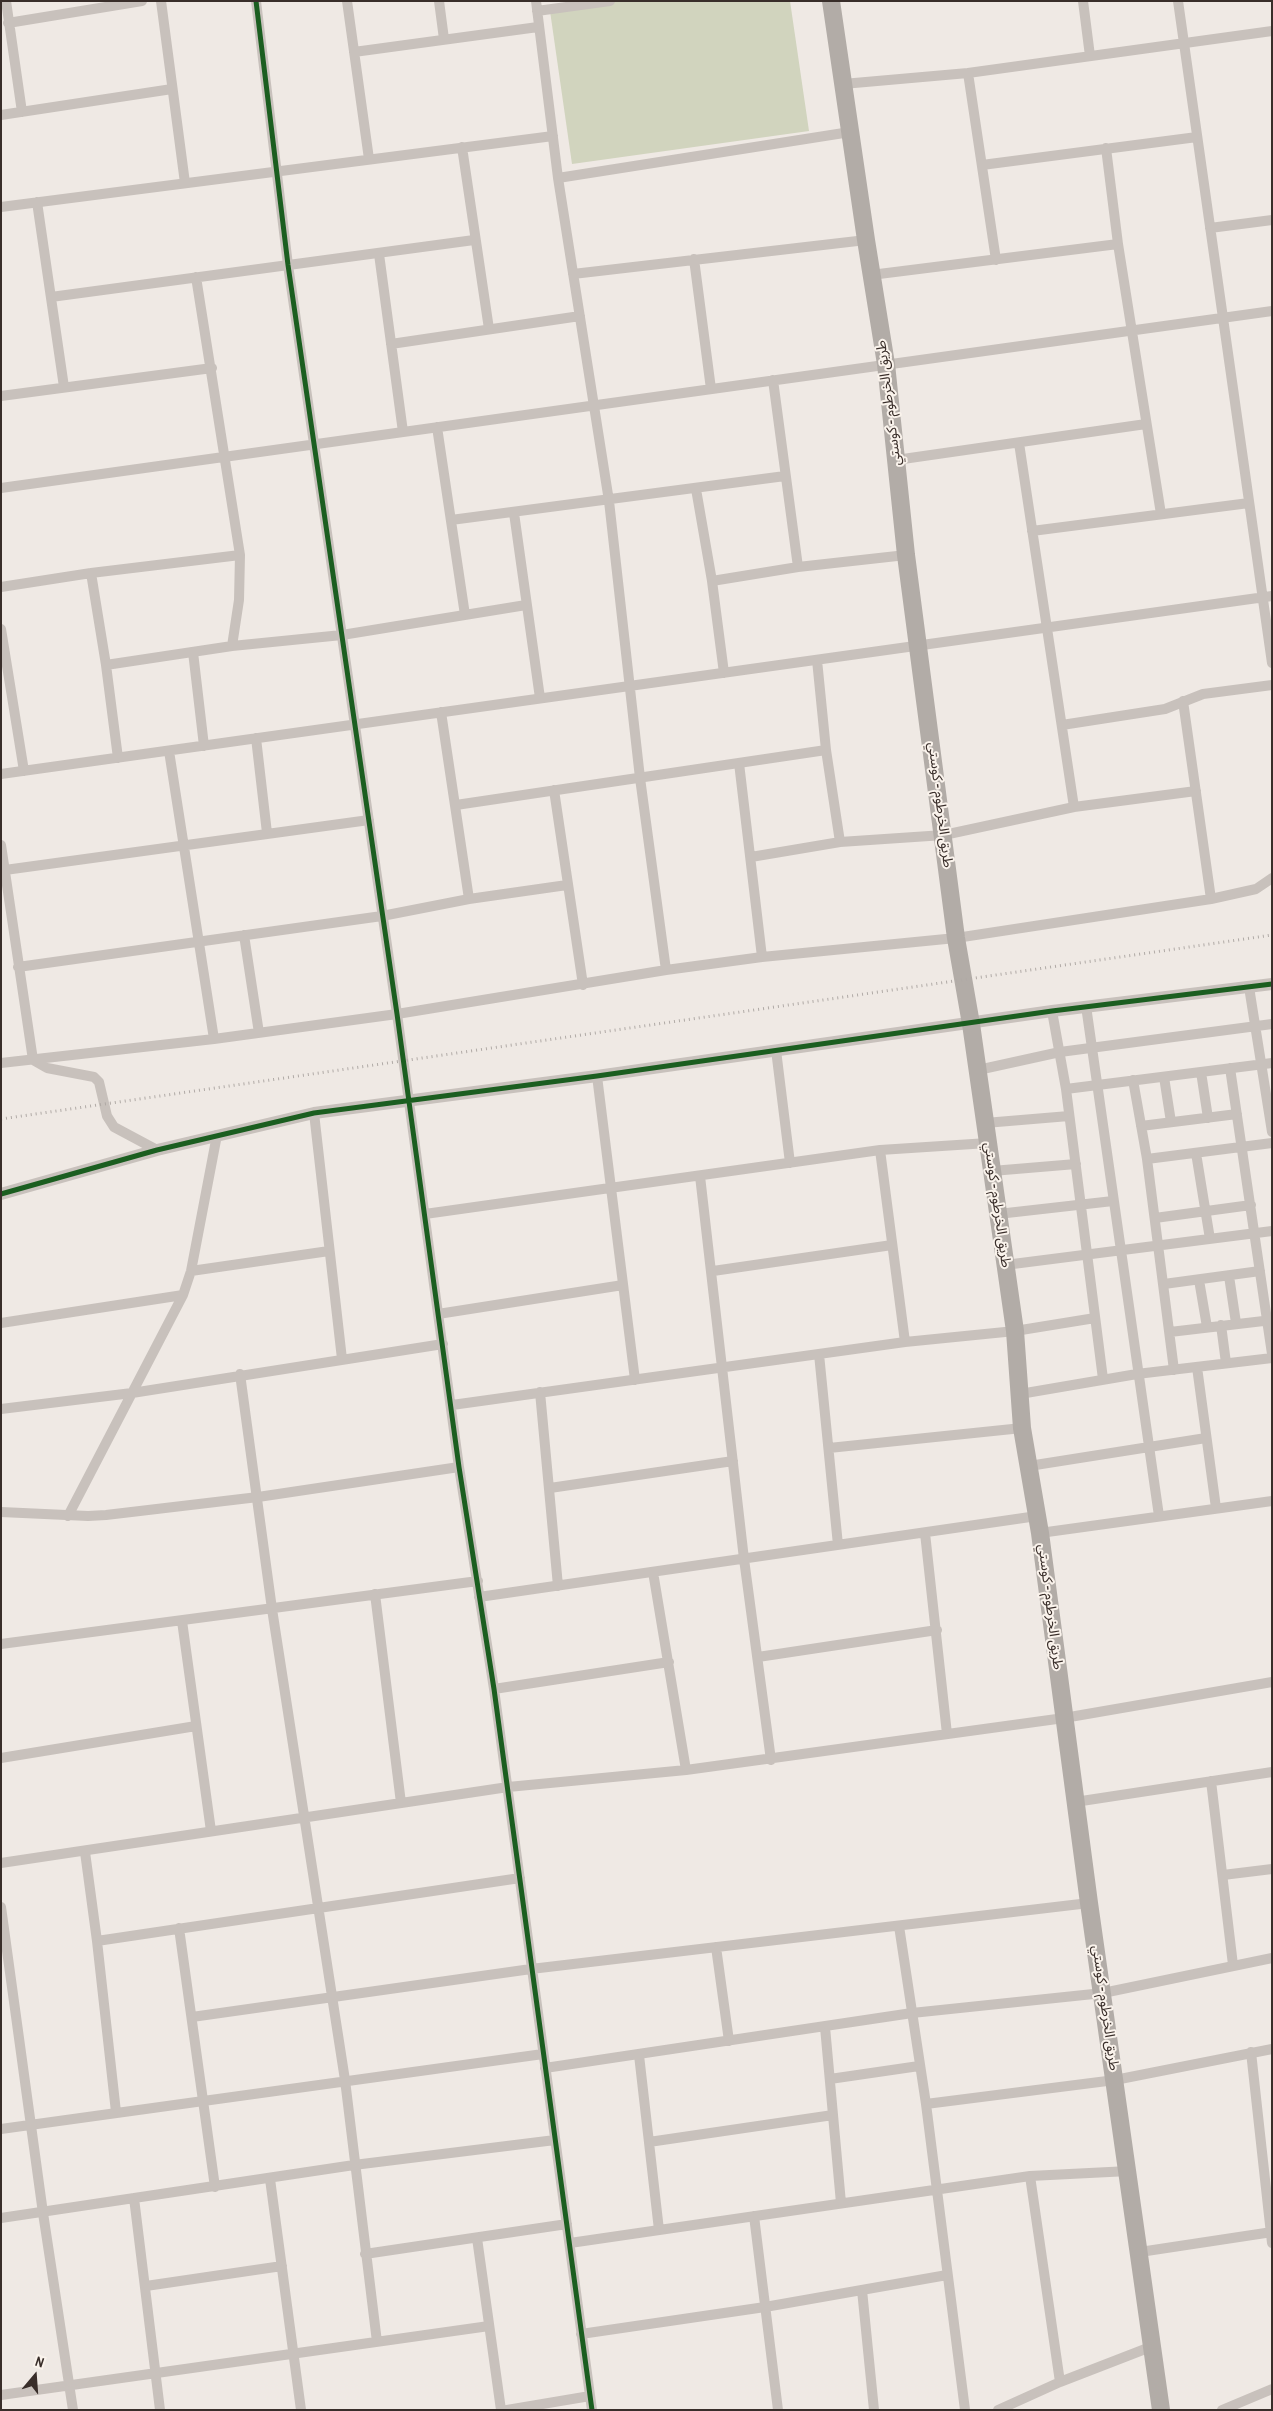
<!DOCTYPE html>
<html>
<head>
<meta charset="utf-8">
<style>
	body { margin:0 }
	#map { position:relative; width:1273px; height:2411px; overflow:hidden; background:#efe9e4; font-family:"Archivo Narrow",sans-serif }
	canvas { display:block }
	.frame { position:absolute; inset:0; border:2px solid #392e2a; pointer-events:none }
	.north { position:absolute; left:10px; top:2351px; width:50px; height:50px; -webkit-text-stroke:4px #faf3ec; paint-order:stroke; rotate:18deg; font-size:14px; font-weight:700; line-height:20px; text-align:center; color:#392e2a }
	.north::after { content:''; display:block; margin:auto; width:18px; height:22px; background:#392e2a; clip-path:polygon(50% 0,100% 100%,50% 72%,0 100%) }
</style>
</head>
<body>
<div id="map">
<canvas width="1273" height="2411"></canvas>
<div class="frame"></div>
<div class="north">N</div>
</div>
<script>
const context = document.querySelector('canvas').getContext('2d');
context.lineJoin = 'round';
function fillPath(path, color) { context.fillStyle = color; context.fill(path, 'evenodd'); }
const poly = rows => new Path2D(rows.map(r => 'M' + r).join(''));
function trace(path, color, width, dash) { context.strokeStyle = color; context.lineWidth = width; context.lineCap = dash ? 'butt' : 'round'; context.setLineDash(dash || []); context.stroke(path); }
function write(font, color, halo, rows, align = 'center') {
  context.font = font + ' "Archivo Narrow","Noto Sans Arabic",sans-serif'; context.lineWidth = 4; context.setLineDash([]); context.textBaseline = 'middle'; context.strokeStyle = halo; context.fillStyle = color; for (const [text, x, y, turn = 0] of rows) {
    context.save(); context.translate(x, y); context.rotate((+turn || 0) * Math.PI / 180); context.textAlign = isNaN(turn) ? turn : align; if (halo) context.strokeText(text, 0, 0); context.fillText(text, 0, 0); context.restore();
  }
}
fillPath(poly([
	[620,1,790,1,809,131,572,164,550,11]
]), '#d1d4be');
trace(poly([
	[6,1,22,112],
	[161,1,185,183],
	[256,1,288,265,397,1014,459,1467,494,1689,592,2410],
	[347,1,369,159],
	[439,1,444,39],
	[536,1,558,178,609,501,640,778,666,970],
	[1083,1,1090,56],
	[1178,1,1272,663],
	[537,11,610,1],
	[8,23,142,1],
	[354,52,538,27],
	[968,73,996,260],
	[843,84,968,73,1272,31],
	[1,115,172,89],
	[462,147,489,329],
	[1106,148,1118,244,1161,514],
	[982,165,1197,137],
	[558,178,850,132],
	[37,202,64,387],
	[1,207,553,136],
	[1210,228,1272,220],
	[379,254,403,432],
	[694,259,711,389],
	[573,274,866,240],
	[871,275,1118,244],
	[196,277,240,555,239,600,232,646],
	[51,297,474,240],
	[391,344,580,316],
	[773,380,798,567],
	[1,396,212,368],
	[437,427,465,615],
	[1019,443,1074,807],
	[896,460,1146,424],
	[1,488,1272,311],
	[696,489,712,581,724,673],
	[514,513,540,698],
	[451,520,785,476],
	[1032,531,1249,503],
	[91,573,106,665,118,758],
	[712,581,798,567,906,555],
	[1,587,91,573,240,555],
	[1,629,24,771],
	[193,652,204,746],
	[817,660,826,750,840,842],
	[106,665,232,646,342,635,526,605],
	[1183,701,1211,899],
	[441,712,469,899],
	[1062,725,1165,709,1203,694,1272,685],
	[256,738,267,833],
	[169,751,214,1039],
	[739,763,762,957],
	[1,774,1272,596],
	[554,790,583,985],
	[456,805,826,750],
	[1,845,33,1060,47,1068,94,1077,99,1082,107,1116,114,1127,157,1150],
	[751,857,840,842,944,835,1074,807,1196,791],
	[5,870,369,820],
	[244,935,259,1033],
	[18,967,382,916,469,899,567,885],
	[1249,987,1272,1132],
	[1086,1006,1159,1516],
	[1052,1011,1066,1089,1103,1379],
	[776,1050,790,1163],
	[1,1063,214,1039,397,1014,666,970,762,957,956,938,1211,899,1256,889,1272,878],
	[1230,1068,1272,1354],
	[978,1070,1060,1052,1272,1024],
	[1201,1072,1208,1118],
	[597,1076,635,1380],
	[1164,1077,1171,1122],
	[1133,1080,1147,1159,1174,1370],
	[1066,1089,1272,1063],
	[314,1113,342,1359],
	[985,1123,1069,1116],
	[1141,1126,1237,1114],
	[880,1150,905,1342],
	[1196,1153,1210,1239],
	[1147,1159,1272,1143],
	[992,1171,1076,1164],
	[700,1176,744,1559,771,1760],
	[425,1214,880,1150,988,1143],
	[998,1214,1113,1201],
	[1155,1218,1251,1205],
	[1005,1265,1272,1231],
	[191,1271,329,1251],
	[713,1271,892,1245],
	[1229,1276,1236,1323],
	[1199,1280,1207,1327],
	[1164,1284,1260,1271],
	[438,1314,623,1285],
	[1,1323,183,1295],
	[1221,1325,1226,1363],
	[1170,1332,1272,1320],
	[819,1354,838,1545],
	[1197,1367,1216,1508],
	[240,1374,272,1609,345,2080,377,2342],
	[540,1392,558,1586],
	[1020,1394,1137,1374,1272,1358],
	[452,1405,905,1342,1015,1331,1095,1318],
	[1,1409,132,1393,443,1344],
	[829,1448,1022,1428],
	[1029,1466,1206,1438],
	[550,1488,733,1461],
	[1,1512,88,1516,106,1515,258,1497,459,1467],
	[68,1516,183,1295,191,1271,217,1135],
	[925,1533,947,1734],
	[1040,1533,1272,1501],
	[653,1572,686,1770],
	[375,1594,401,1803],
	[479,1597,1037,1516],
	[182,1621,211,1831],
	[1,1644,478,1581],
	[758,1657,937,1630],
	[494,1689,669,1662],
	[1,1758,196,1726],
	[1211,1781,1233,1965],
	[1075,1802,1272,1772],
	[85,1852,97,1941,116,2112],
	[1,1863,508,1787,686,1770,1064,1718,1272,1682],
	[1223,1875,1272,1869],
	[1,1907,43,2213,73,2410],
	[899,1926,926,2104,965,2410],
	[179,1928,215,2187],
	[97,1941,520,1878],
	[716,1947,729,2041],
	[192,2017,531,1969,1089,1903],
	[825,2027,841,2203],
	[1251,2052,1272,2243],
	[639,2055,659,2230],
	[545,2068,912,2013,1103,1993,1272,1958],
	[830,2079,919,2066],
	[926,2104,1115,2080,1272,2049],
	[1,2129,543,2054],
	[649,2142,833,2115],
	[1030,2176,1060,2382],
	[270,2179,301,2410],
	[134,2198,160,2410],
	[754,2216,778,2410],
	[1,2218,354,2165,555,2140],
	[477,2238,501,2410],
	[570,2243,1030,2176,1129,2171],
	[1140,2252,1272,2232],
	[365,2254,567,2224],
	[146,2286,282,2266],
	[862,2290,874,2410],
	[581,2334,765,2307,947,2275],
	[1,2395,489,2326],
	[507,2410,590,2396],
	[998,2410,1060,2382,1153,2346],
	[1222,2410,1272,2389]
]), '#c8c1bc', 10);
trace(poly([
	[1,1194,157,1150,314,1113,597,1076,1052,1011,1272,984]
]), '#c8c1bc', 12);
trace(poly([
	[831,1,866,240,886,364,906,555,956,938,971,1024,1015,1331,1022,1428,1040,1533,1089,1903,1161,2410]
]), '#b2aca7', 18);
trace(poly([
	[1,1119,1272,935]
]), '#b0aaa6', 3, [1, 4]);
trace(poly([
	[256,1,288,265,397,1014,459,1467,494,1689,592,2410],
	[1,1194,157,1150,314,1113,597,1076,1052,1011,1272,984]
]), '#1b5e20', 5);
write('14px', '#392e2a', '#faf3ec', [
	["طريق الخرطوم - كوستي",889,403,-97],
	["طريق الخرطوم - كوستي",940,805,83],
	["طريق الخرطوم - كوستي",997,1205,82],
	["طريق الخرطوم - كوستي",1050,1607,83],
	["طريق الخرطوم - كوستي",1105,2008,82]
]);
</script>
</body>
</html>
